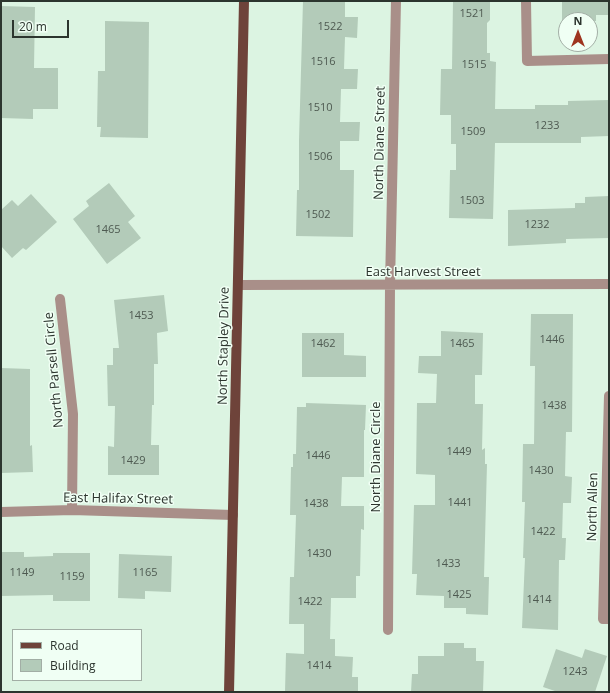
<!DOCTYPE html>
<html>
<head>
<meta charset="utf-8">
<style>
	body { margin:0 }
	#map { position:relative; width:610px; height:693px; overflow:hidden; background:#dcf4e2; font-family:"Open Sans",sans-serif }
	canvas { display:block }
	.frame { position:absolute; inset:0; border:2px solid #2c352e; pointer-events:none }
	.legend { position:absolute; left:12px; top:629px; width:130px; height:52px; box-sizing:border-box; background:#f0fff4; border:1px solid #a2aea5; margin:0; padding:5px 7px; list-style:none; font-size:12px; color:#2c352e }
	.legend li { display:flex; align-items:center; gap:8px; height:20px }
	.legend b { width:20px; border:1px solid #a2aea5 }
	.north { position:absolute; left:558px; top:12px; width:40px; height:40px; box-sizing:border-box; background:#f0fff4; border:1px solid #a2aea5; border-radius:50%; rotate:0deg; font-size:11px; font-weight:700; line-height:16px; text-align:center; color:#2c352e }
	.north::after { content:''; display:block; margin:auto; width:14px; height:18px; background:#9e351f; clip-path:polygon(50% 0,100% 100%,50% 72%,0 100%) }
	.scale { position:absolute; left:12px; top:20px; width:57px; height:18px; box-sizing:border-box; border:2px solid #2c352e; border-top:0; padding-left:5px; font-size:12px; line-height:14px; white-space:nowrap; color:#2c352e; -webkit-text-stroke:3px #f0fff4; paint-order:stroke }
</style>
</head>
<body>
<div id="map">
<canvas width="610" height="693"></canvas>
<div class="frame"></div>
<ul class="legend">
<li><b style="height:5px;background:#6e433a"></b>Road</li>
<li><b style="height:11px;background:#b3cbb9"></b>Building</li>
</ul>
<div class="north">N</div>
<div class="scale">20 m</div>
</div>
<script>
const context = document.querySelector('canvas').getContext('2d');
context.lineJoin = 'round';
function fillPath(path, color) { context.fillStyle = color; context.fill(path, 'evenodd'); }
const poly = rows => new Path2D(rows.map(r => 'M' + r).join(''));
function trace(path, color, width, dash) { context.strokeStyle = color; context.lineWidth = width; context.lineCap = dash ? 'butt' : 'round'; context.setLineDash(dash || []); context.stroke(path); }
function write(font, color, halo, rows, align = 'center') {
  context.font = font + ' "Open Sans",sans-serif'; context.lineWidth = 3; context.setLineDash([]); context.textBaseline = 'middle'; context.strokeStyle = halo; context.fillStyle = color; for (const [text, x, y, turn = 0] of rows) {
    context.save(); context.translate(x, y); context.rotate((+turn || 0) * Math.PI / 180); context.textAlign = isNaN(turn) ? turn : align; if (halo) context.strokeText(text, 0, 0); context.fillText(text, 0, 0); context.restore();
  }
}
fillPath(poly([
	[303,1,345,1,345,17,358,17,357,38,345,37,344,69,358,69,357,89,341,89,340,122,360,122,359,141,340,141,340,170,354,170,353,237,296,236,297,190,299,190,299,140],
	[453,1,490,1,490,20,487,23,487,53,490,53,490,61,496,62,495,109,535,109,535,105,568,105,568,101,609,100,609,136,581,137,581,143,495,143,493,219,449,218,450,170,456,170,456,144,451,144,451,115,440,115,441,69,452,69],
	[562,1,609,1,609,15,596,15,596,21,562,21],
	[1,6,35,7,34,68,58,68,58,109,33,109,33,119,1,118],
	[105,21,149,22,148,138,100,137,101,127,97,127,98,71,105,71],
	[109,183,135,216,128,222,141,238,107,264,73,219,89,206,86,201],
	[31,194,57,222,26,250,23,248,12,258,1,246,1,210,12,200,18,206],
	[609,196,609,238,566,239,566,243,508,246,508,210,575,208,575,203,585,203,585,197],
	[164,295,168,331,157,333,158,364,154,364,154,405,152,405,151,445,159,445,159,475,108,475,108,446,114,447,115,406,108,406,107,365,113,365,113,348,119,348,114,300],
	[531,314,573,314,572,432,566,432,565,476,572,477,571,503,563,503,562,538,566,538,565,560,559,560,558,630,522,628,525,558,523,558,525,502,522,502,523,444,534,444,535,366,530,366],
	[441,331,483,333,482,375,475,375,475,404,483,404,482,450,485,448,485,464,487,464,484,577,489,577,488,615,466,614,466,608,444,608,444,596,416,595,417,574,412,574,414,505,435,505,435,475,416,474,417,403,436,403,437,374,418,373,419,356,441,356],
	[302,333,344,333,344,355,366,356,366,377,302,377],
	[1,368,30,369,30,446,32,445,33,472,1,473],
	[306,403,366,405,365,430,364,430,364,477,342,477,341,506,364,506,364,530,361,529,360,576,356,576,356,598,331,598,330,639,335,639,335,656,353,657,352,677,358,677,358,692,285,692,286,653,304,654,304,624,289,624,290,577,294,577,296,515,290,515,291,467,293,467,293,454,296,454,297,407,306,407],
	[1,552,24,552,24,557,53,556,53,553,90,553,90,601,53,601,53,595,1,596],
	[119,554,172,556,171,592,145,591,145,599,118,598],
	[444,643,464,643,464,648,476,648,476,661,484,661,483,692,411,692,412,674,418,674,418,656,444,656],
	[556,649,582,658,585,649,607,656,595,692,558,692,543,687]
]), '#b3cbb9');
trace(poly([
	[526,1,527,61,609,59],
	[238,285,609,284],
	[60,299,73,414,72,510],
	[609,396,603,619,609,619],
	[1,512,72,510,233,515],
	[388,630,390,285,396,1]
]), '#a98f89', 10);
trace(poly([
	[229,692,244,1]
]), '#6e433a', 10);
write('11px', '#4e5a51', null, [
	["1521",472,14],
	["1522",330,27],
	["1516",323,62],
	["1515",474,65],
	["1510",320,108],
	["1233",547,126],
	["1509",473,132],
	["1506",320,157],
	["1503",472,201],
	["1502",318,215],
	["1232",537,225],
	["1465",108,230],
	["1453",141,316],
	["1446",552,340],
	["1462",323,344],
	["1465",462,344],
	["1438",554,406],
	["1449",459,452],
	["1446",318,456],
	["1429",133,461],
	["1430",541,471],
	["1441",460,503],
	["1438",316,504],
	["1422",543,532],
	["1430",319,554],
	["1433",448,564],
	["1149",22,573],
	["1165",145,573],
	["1159",72,577],
	["1425",459,595],
	["1414",539,600],
	["1422",310,602],
	["1414",319,666],
	["1243",575,672]
]);
write('13px', '#2c352e', '#f0fff4', [
	["North Diane Street",380,143,-89],
	["East Harvest Street",423,272],
	["North Stapley Drive",224,346,-89],
	["North Parsell Circle",54,370,-95],
	["North Diane Circle",376,457,-90],
	["East Halifax Street",118,499,1],
	["North Allen",593,507,-89]
]);
</script>
</body>
</html>
